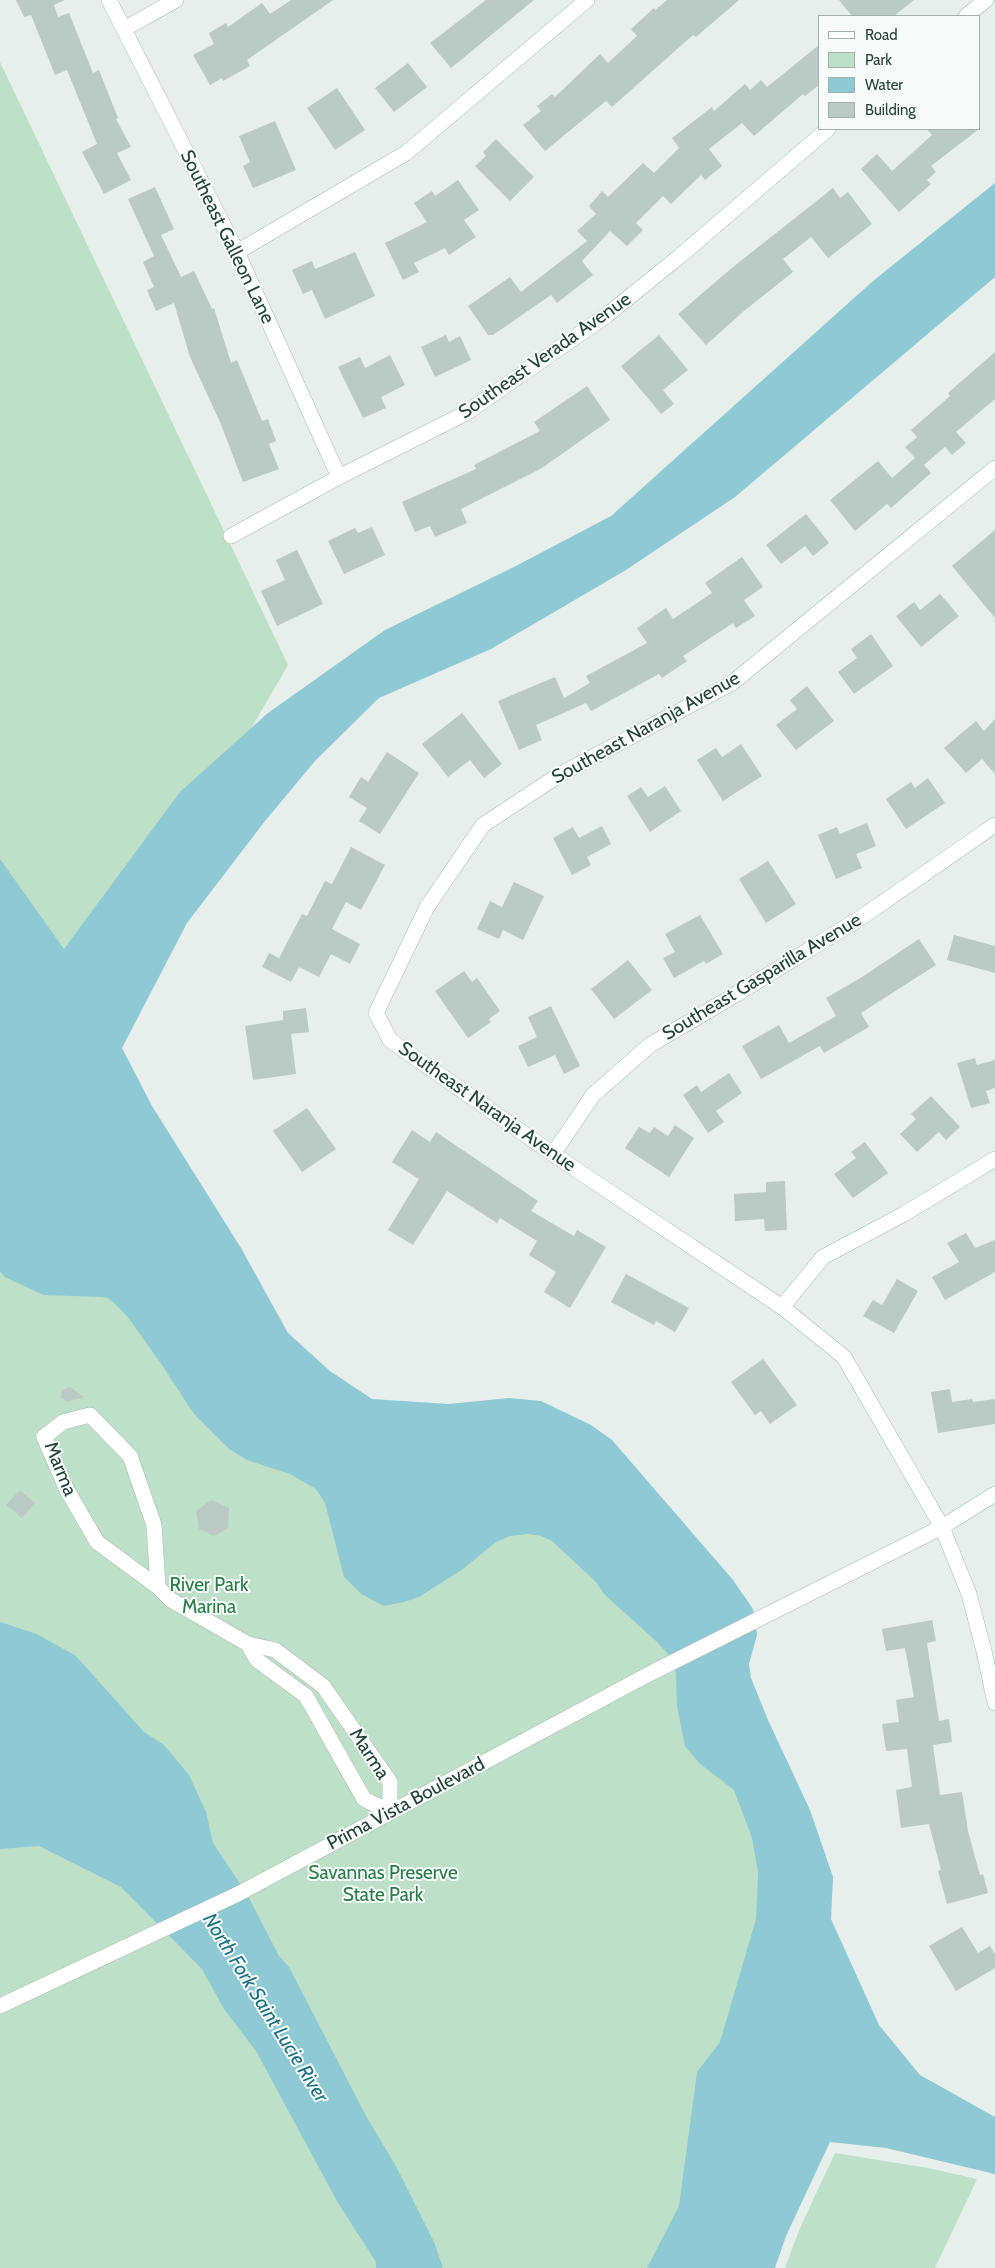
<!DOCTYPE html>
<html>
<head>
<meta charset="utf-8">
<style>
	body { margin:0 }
	#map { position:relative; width:995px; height:2268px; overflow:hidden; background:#e6efeb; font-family:Cabin,sans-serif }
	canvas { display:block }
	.legend { position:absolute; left:818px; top:15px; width:162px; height:115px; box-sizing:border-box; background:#f7fbf9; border:1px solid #a3b1ad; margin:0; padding:6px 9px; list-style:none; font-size:15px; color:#24423a }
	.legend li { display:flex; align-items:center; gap:10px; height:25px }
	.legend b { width:25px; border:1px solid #a3b1ad }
</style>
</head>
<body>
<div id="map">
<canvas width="995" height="2268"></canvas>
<ul class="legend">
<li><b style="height:6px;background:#fff"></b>Road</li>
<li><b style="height:14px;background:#bfe0c8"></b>Park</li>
<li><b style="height:14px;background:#8ec9d4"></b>Water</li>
<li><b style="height:14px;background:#bbcac4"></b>Building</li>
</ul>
</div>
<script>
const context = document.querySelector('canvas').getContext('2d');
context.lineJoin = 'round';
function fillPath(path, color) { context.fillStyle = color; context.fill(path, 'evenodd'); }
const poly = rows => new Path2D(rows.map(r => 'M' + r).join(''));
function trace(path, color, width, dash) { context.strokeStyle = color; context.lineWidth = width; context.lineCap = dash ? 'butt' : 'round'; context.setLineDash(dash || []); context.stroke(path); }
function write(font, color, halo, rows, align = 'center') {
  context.font = font + ' Cabin,sans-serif'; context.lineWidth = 4; context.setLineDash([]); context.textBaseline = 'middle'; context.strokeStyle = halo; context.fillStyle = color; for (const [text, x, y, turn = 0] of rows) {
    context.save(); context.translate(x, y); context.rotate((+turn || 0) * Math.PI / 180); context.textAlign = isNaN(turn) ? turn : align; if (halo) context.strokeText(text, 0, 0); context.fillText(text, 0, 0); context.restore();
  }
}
fillPath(poly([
	[0,62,288,665,179,853,45,1074,244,1383,684,1585,781,1865,729,2268,0,2268],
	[835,2153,928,2168,977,2179,935,2268,785,2268,800,2228]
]), '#bfe0c8');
fillPath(poly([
	[995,183,995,277,735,497,626,570,491,649,379,698,315,761,265,821,187,923,122,1048,152,1106,241,1248,288,1333,330,1371,372,1399,448,1404,509,1398,541,1401,591,1425,612,1440,733,1580,753,1609,757,1635,749,1664,751,1678,768,1720,810,1810,833,1877,831,1919,879,2025,920,2075,995,2117,995,2174,886,2148,830,2142,786,2236,775,2268,647,2268,679,2206,697,2072,720,2042,756,1919,758,1872,752,1838,734,1790,699,1763,685,1746,677,1706,676,1673,672,1658,656,1641,605,1595,596,1582,552,1541,541,1536,527,1534,510,1536,496,1542,463,1569,419,1597,404,1602,384,1606,361,1594,344,1577,325,1503,316,1489,290,1474,247,1460,229,1449,194,1414,160,1362,127,1316,115,1304,108,1298,102,1297,43,1295,5,1277,0,1272,0,859,64,949,180,792,268,713,385,630,514,567,611,516,873,281],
	[0,1622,37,1634,76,1656,144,1732,164,1745,189,1775,206,1812,213,1843,247,1894,279,1956,289,1967,365,2114,398,2170,434,2242,443,2268,376,2268,376,2262,338,2203,256,2051,224,2009,202,1969,121,1887,39,1846,0,1849]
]), '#8ec9d4');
fillPath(poly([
	[16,0,65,0,54,5,58,17,69,13,93,73,99,70,118,118,116,119,131,147,117,153,131,180,104,194,82,152,97,144,67,70,55,75,31,15,24,17],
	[291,0,333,0,247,60,250,66,223,81,222,78,210,85,193,55,214,44,209,33,226,23,228,27,262,3,270,14],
	[486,0,534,0,451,68,430,43],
	[667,0,739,0,696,37,693,35,612,107,606,101,545,151,523,125,541,111,537,106,552,94,555,97,600,54,608,63,637,36,631,29,654,8,655,10],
	[839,0,914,0,894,16,852,16],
	[819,45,819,85,805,96,803,94,754,136,742,123,709,149,722,166,705,180,701,175,671,204,663,196,636,223,643,230,627,246,610,231,582,261,593,275,557,303,551,295,493,335,488,335,468,306,510,277,521,292,587,241,577,231,596,214,589,206,602,191,608,197,643,163,654,173,679,148,672,138,712,107,714,111,745,84,750,90,761,80,767,87],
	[408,63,427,87,394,112,375,88],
	[337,88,365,130,335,150,307,108],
	[275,121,296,170,253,188,243,166,250,162,239,136],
	[927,129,979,129,931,166,936,172,927,180,931,184,899,212,861,169,877,154,892,171,932,135],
	[496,139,534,177,510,201,475,166,486,156,483,152],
	[458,180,479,210,464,220,476,237,449,255,445,248,414,263,419,272,403,280,385,243,427,222,414,203,432,191,435,196],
	[155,187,174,229,161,235,181,277,194,271,212,309,214,308,231,363,237,360,262,421,268,419,276,441,269,444,279,469,243,482,220,422,190,357,174,303,156,311,147,290,154,287,143,262,154,256,128,199],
	[833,188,840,198,848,192,872,224,828,258,811,237,783,259,793,272,744,311,706,345,678,314,733,267],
	[355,252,375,296,325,319,312,290,303,294,292,270,312,261,315,269],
	[446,335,449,342,460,336,471,360,435,377,421,347],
	[659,335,688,370,663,390,674,404,661,414,621,366],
	[995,352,995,399,956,432,966,443,952,455,945,447,924,465,931,473,891,508,887,504,855,531,830,500,878,461,892,478,915,458,905,447,917,437,911,430,950,396,948,393],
	[390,355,405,385,381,397,386,408,363,418,338,367,360,357,365,368],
	[587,386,610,420,542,468,461,509,467,523,435,537,430,526,415,532,402,502,476,469,474,465,540,431,534,422],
	[806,514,829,543,813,556,805,546,781,564,766,545],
	[372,527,385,555,344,574,328,541,355,528,358,533],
	[995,530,995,618,952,566],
	[297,550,323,604,277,626,261,591,285,580,276,560],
	[742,557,763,587,744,600,755,616,736,628,733,623,683,656,687,661,662,678,659,674,591,711,586,703,536,725,542,740,519,750,498,701,555,677,564,698,590,683,586,676,647,643,637,628,666,608,673,619,712,593,705,583],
	[940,594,959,616,921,647,896,616,914,602,920,610],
	[871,634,893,666,854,694,838,672,857,658,851,649],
	[807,686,834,721,796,750,776,725,797,709,790,700],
	[462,713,502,764,484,778,470,760,448,777,422,744],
	[995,719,995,774,982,759,966,773,944,748,976,721,984,731],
	[741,744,762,776,723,801,697,760,716,748,722,757],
	[387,752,419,773,380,834,359,821,367,808,349,797,361,777,368,782],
	[928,778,945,803,906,829,886,799,911,782,915,788],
	[665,786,681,811,650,832,627,796,641,787,648,797],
	[867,823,876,846,856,854,862,868,836,879,818,835,837,827,840,834],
	[602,826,611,844,587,857,591,865,572,875,553,838,573,827,579,838],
	[351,847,385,865,361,910,346,902,332,929,360,944,350,964,331,954,319,977,299,967,291,982,262,967,269,953,279,958,302,914,307,916,325,881,332,884],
	[768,861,796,904,766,923,739,879],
	[514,882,544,896,523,940,503,930,499,939,477,929,490,901,502,907],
	[700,915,723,954,706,964,704,961,674,978,663,958,675,952,665,934],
	[954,935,995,946,995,973,947,960],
	[919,939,936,965,861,1013,869,1027,824,1053,820,1046,761,1079,742,1046,779,1025,789,1043,836,1016,826,998,862,977],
	[628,960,652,990,614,1019,591,989],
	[464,971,472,982,477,978,500,1011,489,1019,491,1022,468,1038,435,991],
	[551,1006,580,1066,564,1074,555,1055,528,1067,518,1046,537,1037,528,1017],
	[306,1008,309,1032,291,1034,296,1074,253,1080,245,1026,283,1020,283,1011],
	[975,1058,977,1065,995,1060,995,1088,986,1091,990,1103,971,1108,957,1063],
	[729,1073,742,1093,716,1111,724,1122,708,1133,683,1095,697,1085,701,1092],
	[931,1096,960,1127,946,1140,939,1132,917,1152,900,1134,916,1119,911,1114],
	[307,1108,336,1149,302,1172,273,1131],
	[675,1125,694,1138,669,1177,625,1148,639,1127,650,1133,654,1127,668,1136],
	[412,1130,430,1142,436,1132,538,1201,531,1211,574,1236,577,1230,606,1247,570,1308,544,1292,556,1272,529,1255,537,1241,500,1218,497,1223,447,1191,413,1245,388,1230,419,1179,392,1162],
	[865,1142,888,1173,853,1198,834,1174,856,1158,851,1152],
	[785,1181,787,1230,765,1231,764,1219,735,1221,734,1194,766,1192,766,1182],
	[966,1233,975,1248,995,1240,995,1272,945,1300,932,1277,959,1262,947,1243],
	[626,1274,689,1308,675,1332,656,1321,654,1325,611,1302],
	[897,1279,918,1291,894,1333,863,1316,873,1300,882,1305],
	[763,1359,797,1405,770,1424,761,1411,755,1415,731,1382],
	[70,1387,84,1397,67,1402,61,1397,62,1390],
	[950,1389,952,1402,972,1399,973,1402,995,1399,995,1424,938,1433,931,1392],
	[20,1490,35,1503,22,1518,6,1505],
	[211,1500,229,1508,228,1528,214,1536,199,1529,196,1511],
	[932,1620,936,1641,927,1643,939,1721,949,1719,952,1742,933,1745,940,1795,962,1792,968,1831,980,1875,983,1874,988,1893,947,1904,938,1871,941,1870,929,1824,901,1828,896,1790,912,1787,907,1749,886,1751,882,1724,899,1722,896,1700,914,1697,905,1648,886,1651,882,1629],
	[962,1927,978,1953,990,1946,995,1954,995,1968,956,1991,929,1946]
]), '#bbcac4');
const minor = poly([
	[109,0,237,252,339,477],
	[966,16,986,0],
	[124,29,176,0],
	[237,252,406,153,587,0],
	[995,468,732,683,559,775,483,825,427,907,376,1013,390,1040,553,1154,782,1307,844,1357,942,1527,969,1594,984,1651,995,1703],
	[231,536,339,477,466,413,607,315,680,256,828,129],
	[553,1154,593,1095,650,1045,730,998,859,919,995,825],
	[782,1307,823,1257,904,1214,995,1159],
	[158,1587,154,1525,130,1456,90,1415,63,1422,44,1437,67,1490,97,1542,158,1587,171,1600,248,1644,275,1650,323,1686,390,1782,390,1812,364,1799,306,1696,257,1660,248,1644]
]);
const secondary = poly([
	[0,2006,238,1894,649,1674,942,1527,995,1494]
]);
trace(minor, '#a8b8b2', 16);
trace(secondary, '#a4bbb3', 16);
trace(minor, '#fff', 15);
trace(secondary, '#fff', 15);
write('19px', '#24423a', '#f7fbf9', [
	["Southeast Galleon Lane",227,237,64],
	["Southeast Verada Avenue",545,356,-35],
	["Southeast Naranja Avenue",646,728,-29],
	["Southeast Gasparilla Avenue",762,977,-31],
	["Southeast Naranja Avenue",487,1107,35],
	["Marma",60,1469,68],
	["Marma",369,1754,57],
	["Prima Vista Boulevard",406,1804,-28]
]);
write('19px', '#2d7a4b', '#f7fbf9', [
	["River Park",209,1585],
	["Marina",209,1607],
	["Savannas Preserve",383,1873],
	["State Park",383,1895]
]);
write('italic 20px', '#1c6f80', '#f7fbf9', [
	["North Fork Saint Lucie River",265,2008,58]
]);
</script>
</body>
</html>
